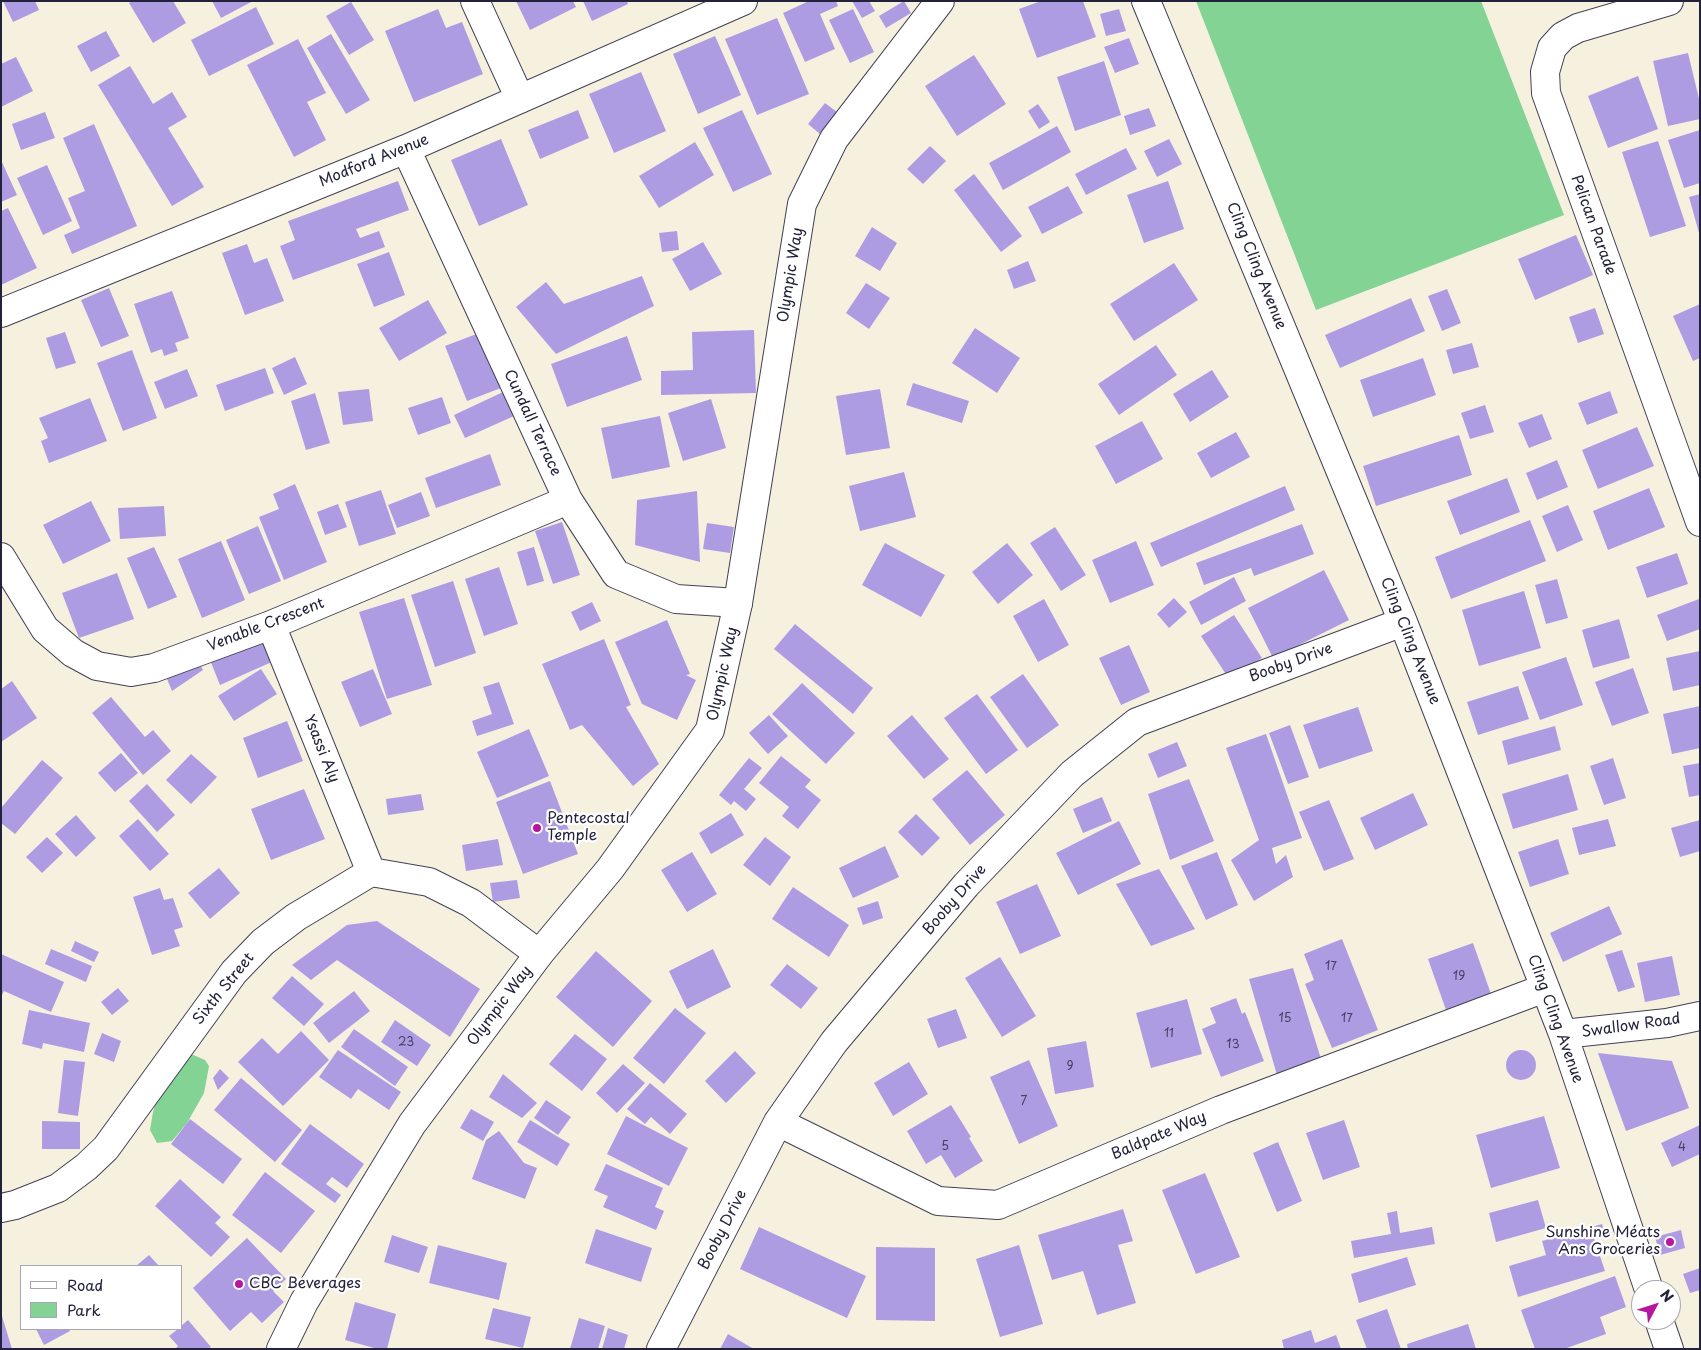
<!DOCTYPE html>
<html>
<head>
<meta charset="utf-8">
<style>
	body { margin:0 }
	#map { position:relative; width:1701px; height:1350px; overflow:hidden; background:#f6f0df; font-family:"Playpen Sans",sans-serif }
	canvas { display:block }
	.frame { position:absolute; inset:0; border:2px solid #22223b; pointer-events:none }
	.legend { position:absolute; left:20px; top:1265px; width:162px; height:65px; box-sizing:border-box; background:#fff; border:1px solid #a7a7b1; margin:0; padding:6px 9px; list-style:none; font-size:15px; color:#22223b }
	.legend li { display:flex; align-items:center; gap:10px; height:25px }
	.legend b { width:25px; border:1px solid #a7a7b1 }
	.north { position:absolute; left:1631px; top:1280px; width:50px; height:50px; box-sizing:border-box; background:#fff; border:1px solid #a7a7b1; border-radius:50%; rotate:50deg; font-size:14px; font-weight:700; line-height:20px; text-align:center; color:#22223b }
	.north::after { content:''; display:block; margin:auto; width:18px; height:22px; background:#b5179e; clip-path:polygon(50% 0,100% 100%,50% 72%,0 100%) }
</style>
</head>
<body>
<div id="map">
<canvas width="1701" height="1350"></canvas>
<div class="frame"></div>
<ul class="legend">
<li><b style="height:6px;background:#fff"></b>Road</li>
<li><b style="height:14px;background:#82d394"></b>Park</li>
</ul>
<div class="north">N</div>
</div>
<script>
const context = document.querySelector('canvas').getContext('2d');
context.lineJoin = 'round';
function fillPath(path, color) { context.fillStyle = color; context.fill(path, 'evenodd'); }
const poly = rows => new Path2D(rows.map(r => 'M' + r).join(''));
function trace(path, color, width, dash) { context.strokeStyle = color; context.lineWidth = width; context.lineCap = dash ? 'butt' : 'round'; context.setLineDash(dash || []); context.stroke(path); }
function write(font, color, halo, rows, align = 'center') {
  context.font = font + ' "Playpen Sans",sans-serif'; context.lineWidth = 4.5; context.setLineDash([]); context.textBaseline = 'middle'; context.strokeStyle = halo; context.fillStyle = color; for (const [text, x, y, turn = 0] of rows) {
    context.save(); context.translate(x, y); context.rotate((+turn || 0) * Math.PI / 180); context.textAlign = isNaN(turn) ? turn : align; if (halo) context.strokeText(text, 0, 0); context.fillText(text, 0, 0); context.restore();
  }
}
fillPath(poly([
	[1196,1,1481,1,1564,215,1316,310],
	[191,1054,205,1060,209,1066,204,1093,187,1123,172,1141,157,1143,150,1130,153,1112,158,1097]
]), '#82d394');
fillPath(poly([
	[3,1,35,1,39,10,13,22],
	[132,1,173,1,186,23,153,43,129,3],
	[212,1,253,1,221,18],
	[516,1,573,1,576,7,530,30],
	[583,1,627,1,628,4,592,21],
	[809,1,836,1,838,6,820,14,835,49,805,62,783,13],
	[852,1,869,1,875,11,862,18],
	[904,1,911,13,886,28,879,16],
	[1041,1,1083,1,1096,37,1037,58,1019,9],
	[351,2,374,40,349,55,326,16],
	[256,7,274,44,209,76,191,40],
	[438,9,446,28,462,22,483,74,414,102,385,31],
	[853,9,874,52,850,63,829,20],
	[1119,9,1126,31,1106,36,1100,14],
	[777,18,809,94,757,115,725,39],
	[106,31,120,56,91,72,77,46],
	[331,34,370,100,346,114,307,48],
	[715,36,741,95,698,114,673,54],
	[1129,38,1139,64,1115,73,1104,47],
	[298,39,326,93,307,102,326,140,294,157,247,65],
	[1688,53,1700,103,1700,119,1668,126,1653,61],
	[974,55,1006,104,957,136,925,86],
	[16,57,33,91,1,107,1,64],
	[1104,61,1121,115,1075,131,1057,77],
	[130,66,153,104,172,92,187,117,168,128,204,187,172,206,98,85],
	[641,72,666,131,614,153,589,94],
	[1638,76,1658,129,1608,148,1588,96],
	[825,103,837,112,820,134,808,124],
	[1038,104,1050,122,1039,129,1028,111],
	[1149,108,1156,126,1130,135,1124,116],
	[578,110,589,138,540,159,528,130],
	[742,110,772,174,733,192,703,128],
	[45,112,55,138,21,150,12,124],
	[94,124,137,226,72,254,64,235,80,228,68,198,85,191,63,138],
	[1057,126,1071,152,1003,190,989,163],
	[1700,130,1700,183,1684,188,1668,140],
	[501,139,528,205,479,226,451,160],
	[1169,139,1182,164,1157,177,1144,151],
	[1658,141,1686,226,1650,237,1622,152],
	[695,142,714,175,659,208,639,176],
	[930,146,946,161,923,184,907,169],
	[1126,148,1137,169,1086,195,1075,174],
	[1,160,17,195,1,202],
	[47,165,72,221,43,235,17,178],
	[974,174,1022,236,1001,252,954,190],
	[398,181,409,210,356,229,360,238,379,231,385,247,293,280,280,246,295,240,288,221],
	[1168,181,1184,229,1144,243,1127,195],
	[1068,186,1083,213,1042,234,1028,207],
	[1700,194,1700,233,1699,233,1689,197],
	[8,208,37,268,1,285,1,211],
	[872,227,897,243,880,271,855,256],
	[677,231,679,250,662,252,659,233],
	[1576,235,1593,275,1535,300,1518,259],
	[703,242,722,274,690,291,672,259],
	[247,244,254,263,267,258,284,301,245,315,222,253],
	[389,252,405,295,374,307,357,264],
	[1028,261,1036,281,1014,289,1007,270],
	[1174,263,1198,300,1134,341,1110,304],
	[642,276,654,306,556,354,516,307,546,282,564,304],
	[866,283,890,298,869,329,846,313],
	[109,288,129,336,101,347,81,300],
	[1447,289,1461,323,1442,331,1428,296],
	[172,291,189,338,175,343,178,351,164,356,162,349,151,353,134,304],
	[1411,298,1425,331,1340,368,1325,335],
	[428,300,447,333,399,361,379,328],
	[1700,304,1700,358,1693,361,1673,316],
	[1595,308,1604,334,1578,343,1569,317],
	[975,328,1020,358,997,393,952,363],
	[754,330,756,393,661,395,661,371,693,370,692,332],
	[65,332,76,363,56,369,46,338],
	[479,333,501,388,467,401,445,346],
	[627,336,642,380,567,407,551,364],
	[1472,343,1479,367,1453,374,1446,350],
	[1156,345,1177,375,1119,415,1098,384],
	[132,350,157,418,123,431,97,363],
	[295,357,307,384,284,395,272,368],
	[1423,358,1436,395,1373,417,1360,380],
	[265,368,274,393,225,411,216,385],
	[187,369,198,396,165,409,154,382],
	[1212,370,1229,397,1190,422,1173,394],
	[913,383,969,401,962,423,906,405],
	[369,389,373,421,343,425,338,392],
	[880,389,890,448,846,455,836,396],
	[1610,391,1618,413,1587,425,1578,403],
	[503,392,514,416,465,438,454,415],
	[315,393,330,443,306,450,291,401],
	[442,397,451,423,418,435,408,408],
	[90,398,107,441,49,463,41,441,48,438,39,418],
	[711,399,726,448,683,461,668,413],
	[1485,405,1494,432,1470,439,1461,413],
	[1542,414,1552,439,1529,448,1518,423],
	[660,416,670,467,612,479,601,428],
	[1142,421,1163,459,1116,484,1095,446],
	[1637,427,1654,466,1598,489,1582,450],
	[1236,432,1250,457,1211,478,1197,453],
	[1459,435,1472,475,1376,506,1363,466],
	[490,454,501,485,436,508,425,478],
	[1557,460,1568,487,1537,500,1526,473],
	[904,472,916,517,860,531,849,486],
	[1507,478,1520,512,1460,535,1447,501],
	[295,484,327,562,284,580,259,517,279,509,273,494],
	[1285,486,1295,510,1161,567,1150,543],
	[1649,488,1665,527,1608,550,1593,511],
	[381,490,396,534,359,546,345,502],
	[697,491,700,562,635,545,637,500],
	[421,492,430,516,397,528,388,505],
	[91,501,111,541,63,564,43,525],
	[338,504,347,527,325,535,317,512],
	[1568,505,1583,540,1557,552,1542,516],
	[164,506,166,536,120,539,118,508],
	[1530,520,1546,561,1451,599,1435,557],
	[562,522,580,575,553,584,535,531],
	[707,523,734,527,730,553,703,549],
	[1302,524,1314,554,1254,576,1251,568,1204,585,1196,563],
	[258,526,281,581,249,594,226,540],
	[1055,527,1086,575,1061,591,1030,543],
	[221,541,245,600,202,618,178,559],
	[1136,541,1154,585,1110,603,1092,560],
	[885,543,945,575,921,617,862,585],
	[1007,543,1033,575,998,604,972,572],
	[154,547,177,597,148,609,127,558],
	[534,547,544,581,527,586,517,552],
	[1677,553,1688,584,1647,598,1636,567],
	[499,567,518,624,484,636,465,579],
	[1324,570,1349,620,1273,658,1248,608],
	[117,573,134,619,79,638,62,593],
	[1234,577,1246,601,1201,625,1189,602],
	[1557,579,1568,618,1546,624,1535,585],
	[453,581,476,653,435,667,411,595],
	[1524,591,1541,648,1479,666,1462,610],
	[404,598,432,685,387,699,359,612],
	[1174,598,1187,612,1169,628,1157,614],
	[1044,599,1069,645,1038,662,1013,616],
	[1699,599,1700,629,1667,641,1657,615],
	[592,602,601,621,580,631,571,612],
	[1234,615,1262,658,1229,679,1201,636],
	[1619,619,1630,658,1593,668,1582,630],
	[667,620,690,674,686,675,696,680,677,720,642,704,615,642],
	[795,624,873,688,853,714,774,649],
	[263,637,274,661,220,685,210,660],
	[604,639,631,705,626,707,659,764,633,786,582,725,570,730,542,664],
	[1129,645,1150,692,1121,705,1099,658],
	[1700,651,1700,685,1673,691,1666,658],
	[1566,657,1583,705,1540,720,1522,672],
	[197,659,203,670,172,691,167,679],
	[1633,668,1649,713,1612,726,1595,682],
	[261,669,277,694,234,721,218,696],
	[373,669,392,714,360,727,341,682],
	[1023,674,1059,725,1027,748,990,697],
	[12,681,37,718,1,742,1,689],
	[499,682,514,724,477,736,472,721,492,714,483,687],
	[802,683,855,733,826,764,772,714],
	[1518,686,1529,719,1478,735,1467,702],
	[977,694,1018,750,986,774,944,718],
	[111,697,145,737,153,730,171,751,143,775,92,713],
	[1700,706,1700,748,1672,754,1663,714],
	[1358,707,1373,751,1319,769,1303,725],
	[769,715,788,736,768,754,749,733],
	[912,715,949,759,924,779,887,736],
	[287,721,303,761,258,778,243,738],
	[1290,725,1309,777,1288,784,1269,733],
	[1555,726,1561,750,1508,765,1502,741],
	[529,729,549,776,497,798,477,752],
	[1266,734,1302,838,1272,848,1276,864,1286,855,1293,877,1254,901,1231,860,1259,840,1226,748],
	[1177,742,1187,766,1158,778,1148,754],
	[121,753,138,773,115,792,98,773],
	[191,754,217,777,191,804,166,780],
	[781,756,811,780,805,787,821,800,798,829,782,816,789,807,759,783],
	[749,758,762,768,744,789,756,799,746,811,734,801,731,805,719,795],
	[1613,758,1626,798,1604,805,1590,766],
	[42,760,63,778,15,834,1,823,1,808],
	[1700,763,1700,795,1689,797,1683,766],
	[967,770,1005,815,970,845,932,799],
	[1568,774,1578,810,1513,829,1502,794],
	[1189,779,1214,841,1170,860,1148,794],
	[550,781,578,854,523,874,496,802],
	[147,784,175,815,157,832,129,801],
	[304,789,325,839,271,860,251,809],
	[1413,793,1428,825,1375,850,1360,818],
	[421,794,424,810,388,815,386,799],
	[1102,797,1112,821,1083,833,1073,809],
	[1329,800,1354,859,1324,871,1299,812],
	[731,813,744,835,711,854,699,833],
	[916,814,940,838,922,856,898,832],
	[76,815,96,838,76,857,55,834],
	[138,819,169,854,150,871,119,836],
	[1608,819,1616,846,1579,855,1572,828],
	[1700,820,1700,851,1680,857,1671,828],
	[1119,821,1141,864,1078,895,1056,853],
	[47,837,63,853,42,873,26,857],
	[765,837,791,857,770,886,743,865],
	[498,839,503,865,466,871,462,845],
	[1558,839,1569,874,1530,887,1518,852],
	[885,846,899,877,853,898,839,868],
	[692,852,717,894,687,912,661,870],
	[1217,852,1238,905,1206,920,1181,866],
	[219,868,240,893,210,919,188,893],
	[1159,869,1195,929,1151,946,1116,884],
	[517,880,520,898,493,902,490,883],
	[1037,884,1061,936,1020,954,996,902],
	[793,887,849,925,829,957,772,919],
	[160,888,164,900,173,898,183,927,174,930,180,946,152,955,133,897],
	[878,901,883,918,863,925,857,908],
	[1609,906,1622,934,1563,962,1550,933],
	[377,921,480,989,450,1037,337,960,311,980,292,965,347,925],
	[1342,939,1378,1030,1332,1048,1305,984,1314,980,1304,954],
	[75,941,99,952,94,962,71,951],
	[1473,943,1491,994,1446,1010,1428,959],
	[51,949,92,966,86,982,45,964],
	[713,949,731,987,687,1009,669,971],
	[1622,950,1635,987,1618,992,1605,955],
	[596,951,652,1001,613,1047,556,997],
	[1,954,64,982,51,1012,4,991,1,997],
	[1672,956,1680,995,1645,1002,1637,963],
	[1000,957,1036,1016,1002,1037,965,978],
	[787,964,818,988,801,1009,770,985],
	[1293,968,1321,1059,1277,1075,1249,979],
	[292,976,324,1004,304,1026,272,998],
	[118,988,129,1001,112,1015,101,1002],
	[354,991,370,1011,329,1043,313,1023],
	[1236,998,1242,1014,1245,1012,1264,1061,1221,1077,1202,1029,1216,1023,1210,1008],
	[1187,999,1202,1054,1151,1068,1136,1013],
	[675,1008,706,1033,664,1084,633,1058],
	[956,1009,967,1038,938,1048,927,1019],
	[29,1010,90,1023,84,1052,43,1043,42,1049,22,1044],
	[395,1020,431,1045,417,1066,381,1042],
	[354,1029,408,1067,395,1086,341,1047],
	[301,1031,329,1060,283,1106,238,1062,262,1038,278,1054],
	[102,1033,121,1041,114,1062,94,1054],
	[575,1034,607,1059,582,1091,549,1064],
	[1086,1041,1094,1087,1055,1094,1047,1048],
	'1506 1065a15 15 0 1 1 30 0a15 15 0 1 1-30 0Z',
	[338,1050,401,1092,389,1110,358,1089,351,1099,319,1077],
	[735,1051,756,1073,726,1103,705,1081],
	[1598,1053,1672,1061,1689,1108,1626,1131],
	[64,1060,85,1062,78,1116,58,1113],
	[1029,1060,1058,1126,1019,1144,990,1077],
	[909,1062,928,1094,893,1116,874,1083],
	[623,1064,645,1083,617,1113,596,1093],
	[220,1069,229,1078,218,1090,213,1078],
	[503,1074,537,1103,522,1118,489,1097],
	[241,1078,302,1130,275,1162,214,1110],
	[650,1083,687,1114,670,1134,651,1117,645,1124,627,1109],
	[546,1100,571,1117,558,1135,534,1118],
	[951,1105,971,1137,969,1138,983,1161,955,1178,941,1155,926,1164,907,1131],
	[471,1109,494,1122,483,1141,460,1128],
	[626,1116,688,1148,669,1186,607,1154],
	[1544,1116,1560,1168,1491,1188,1476,1135],
	[190,1119,242,1159,223,1184,171,1144],
	[530,1120,570,1144,557,1166,517,1142],
	[1344,1120,1360,1167,1323,1180,1306,1133],
	[42,1121,80,1122,80,1149,42,1149],
	[310,1124,364,1164,347,1188,332,1177,326,1184,341,1195,335,1203,281,1164],
	[1700,1125,1700,1154,1672,1167,1661,1143],
	[499,1131,524,1163,537,1168,525,1199,472,1179,486,1140],
	[1278,1142,1302,1201,1277,1212,1253,1153],
	[606,1164,663,1188,655,1207,664,1211,656,1230,603,1207,608,1196,594,1190],
	[265,1172,315,1211,281,1253,232,1215],
	[1205,1173,1240,1257,1196,1274,1162,1190],
	[180,1179,221,1217,215,1223,230,1237,211,1257,155,1206],
	[1538,1200,1546,1228,1496,1242,1489,1213],
	[1123,1209,1133,1241,1118,1245,1136,1303,1097,1315,1083,1271,1052,1280,1038,1235],
	[1397,1211,1400,1233,1432,1227,1435,1244,1354,1258,1351,1241,1391,1234,1387,1213],
	[1602,1224,1605,1234,1594,1238,1605,1271,1518,1297,1509,1266,1546,1255,1542,1241],
	[759,1227,866,1276,847,1318,740,1269],
	[596,1229,652,1248,641,1282,585,1263],
	[1681,1230,1685,1248,1660,1255,1655,1237],
	[392,1235,428,1247,419,1273,384,1262],
	[247,1238,286,1279,273,1291,284,1302,262,1323,251,1312,230,1331,193,1288],
	[438,1245,507,1263,499,1300,429,1283],
	[1019,1245,1043,1324,1000,1337,976,1259],
	[876,1247,935,1248,935,1321,876,1320],
	[149,1255,159,1266,136,1266],
	[1407,1257,1416,1285,1359,1303,1351,1274],
	[1700,1268,1700,1290,1690,1293,1683,1274],
	[1615,1276,1626,1307,1600,1317,1606,1334,1564,1349,1535,1349,1521,1310],
	[355,1302,396,1314,387,1349,378,1349,345,1340],
	[493,1308,531,1317,523,1348,485,1339],
	[1387,1309,1401,1349,1367,1349,1356,1320],
	[1,1316,2,1316,12,1349,1,1349],
	[579,1318,605,1326,598,1349,570,1349],
	[188,1320,211,1347,208,1349,175,1349,178,1346,169,1336,178,1329,181,1329,181,1326],
	[1468,1324,1476,1349,1408,1349,1407,1344],
	[608,1328,628,1335,624,1349,602,1349],
	[36,1329,69,1329,70,1331,44,1345],
	[1311,1330,1315,1343,1336,1335,1341,1349,1284,1349,1282,1340],
	[728,1334,754,1349,720,1349]
]), '#ae9ce3');
const minor = poly([
	[475,1,520,99],
	[1146,1,1403,622,1563,1034,1649,1290],
	[1669,1,1578,28,1563,36,1552,48,1545,72,1546,93,1700,522],
	[406,149,568,500,616,574,676,599,738,603],
	[1,313,406,149,743,1],
	[1,557,45,629,73,653,97,666,131,672,154,668,271,625,568,500],
	[271,625,371,872],
	[1563,1034,1667,1023,1700,1016],
	[778,1122,938,1201,998,1205,1221,1110,1545,988],
	[1,1208,15,1205,58,1188,86,1167,106,1148,234,972,263,942,296,917,371,872,429,882,471,903,539,954],
	[1659,1320,1669,1349],
	[661,1349,778,1122,834,1042,966,885,1072,774,1137,722,1403,622]
]);
const tertiary = poly([
	[281,1349,304,1302,412,1124,539,954,610,869,710,730,738,603,802,204,834,139,940,1]
]);
trace(minor, '#424154', 30);
trace(tertiary, '#424154', 30);
trace(minor, '#fff', 28);
trace(tertiary, '#fff', 28);
for (const [x, y, r, color] of [
	[537,828,5,"#b5179e"],
	[1670,1242,5,"#b5179e"],
	[239,1284,5,"#b5179e"]
]) { const dot = new Path2D(); dot.arc(x, y, r, 0, 2 * Math.PI); context.fillStyle = color; context.fill(dot); trace(dot, '#fff', 2); }
write('12px', '#454065', null, [
	["17",1331,967],
	["19",1459,977],
	["15",1285,1019],
	["17",1347,1019],
	["11",1169,1034],
	["23",406,1043],
	["13",1233,1045],
	["9",1070,1067],
	["7",1024,1102],
	["5",945,1147],
	["4",1682,1148]
]);
write('15px', '#22223b', '#fff', [
	["Modford Avenue",374,161,-22],
	["Pelican Parade",1593,225,70],
	["Cling Cling Avenue",1256,266,68],
	["Olympic Way",791,275,-81],
	["Cundall Terrace",532,423,65],
	["Venable Crescent",266,625,-21],
	["Cling Cling Avenue",1410,641,68],
	["Booby Drive",1291,663,-20],
	["Olympic Way",723,674,-78],
	["Ysassi Aly",321,749,68],
	["Booby Drive",955,900,-49],
	["Sixth Street",224,989,-51],
	["Olympic Way",500,1006,-53],
	["Cling Cling Avenue",1555,1019,70],
	["Swallow Road",1631,1026,-8],
	["Baldpate Way",1159,1136,-23],
	["Booby Drive",723,1230,-63]
]);
write('15px', '#22223b', '#fff', [
	["Pentecostal",547,819],
	["Temple",547,836],
	["Sunshine Méats",1660,1233,"right"],
	["Ans Groceries",1660,1250,"right"],
	["CBC Beverages",249,1284]
], 'left');
</script>
</body>
</html>
